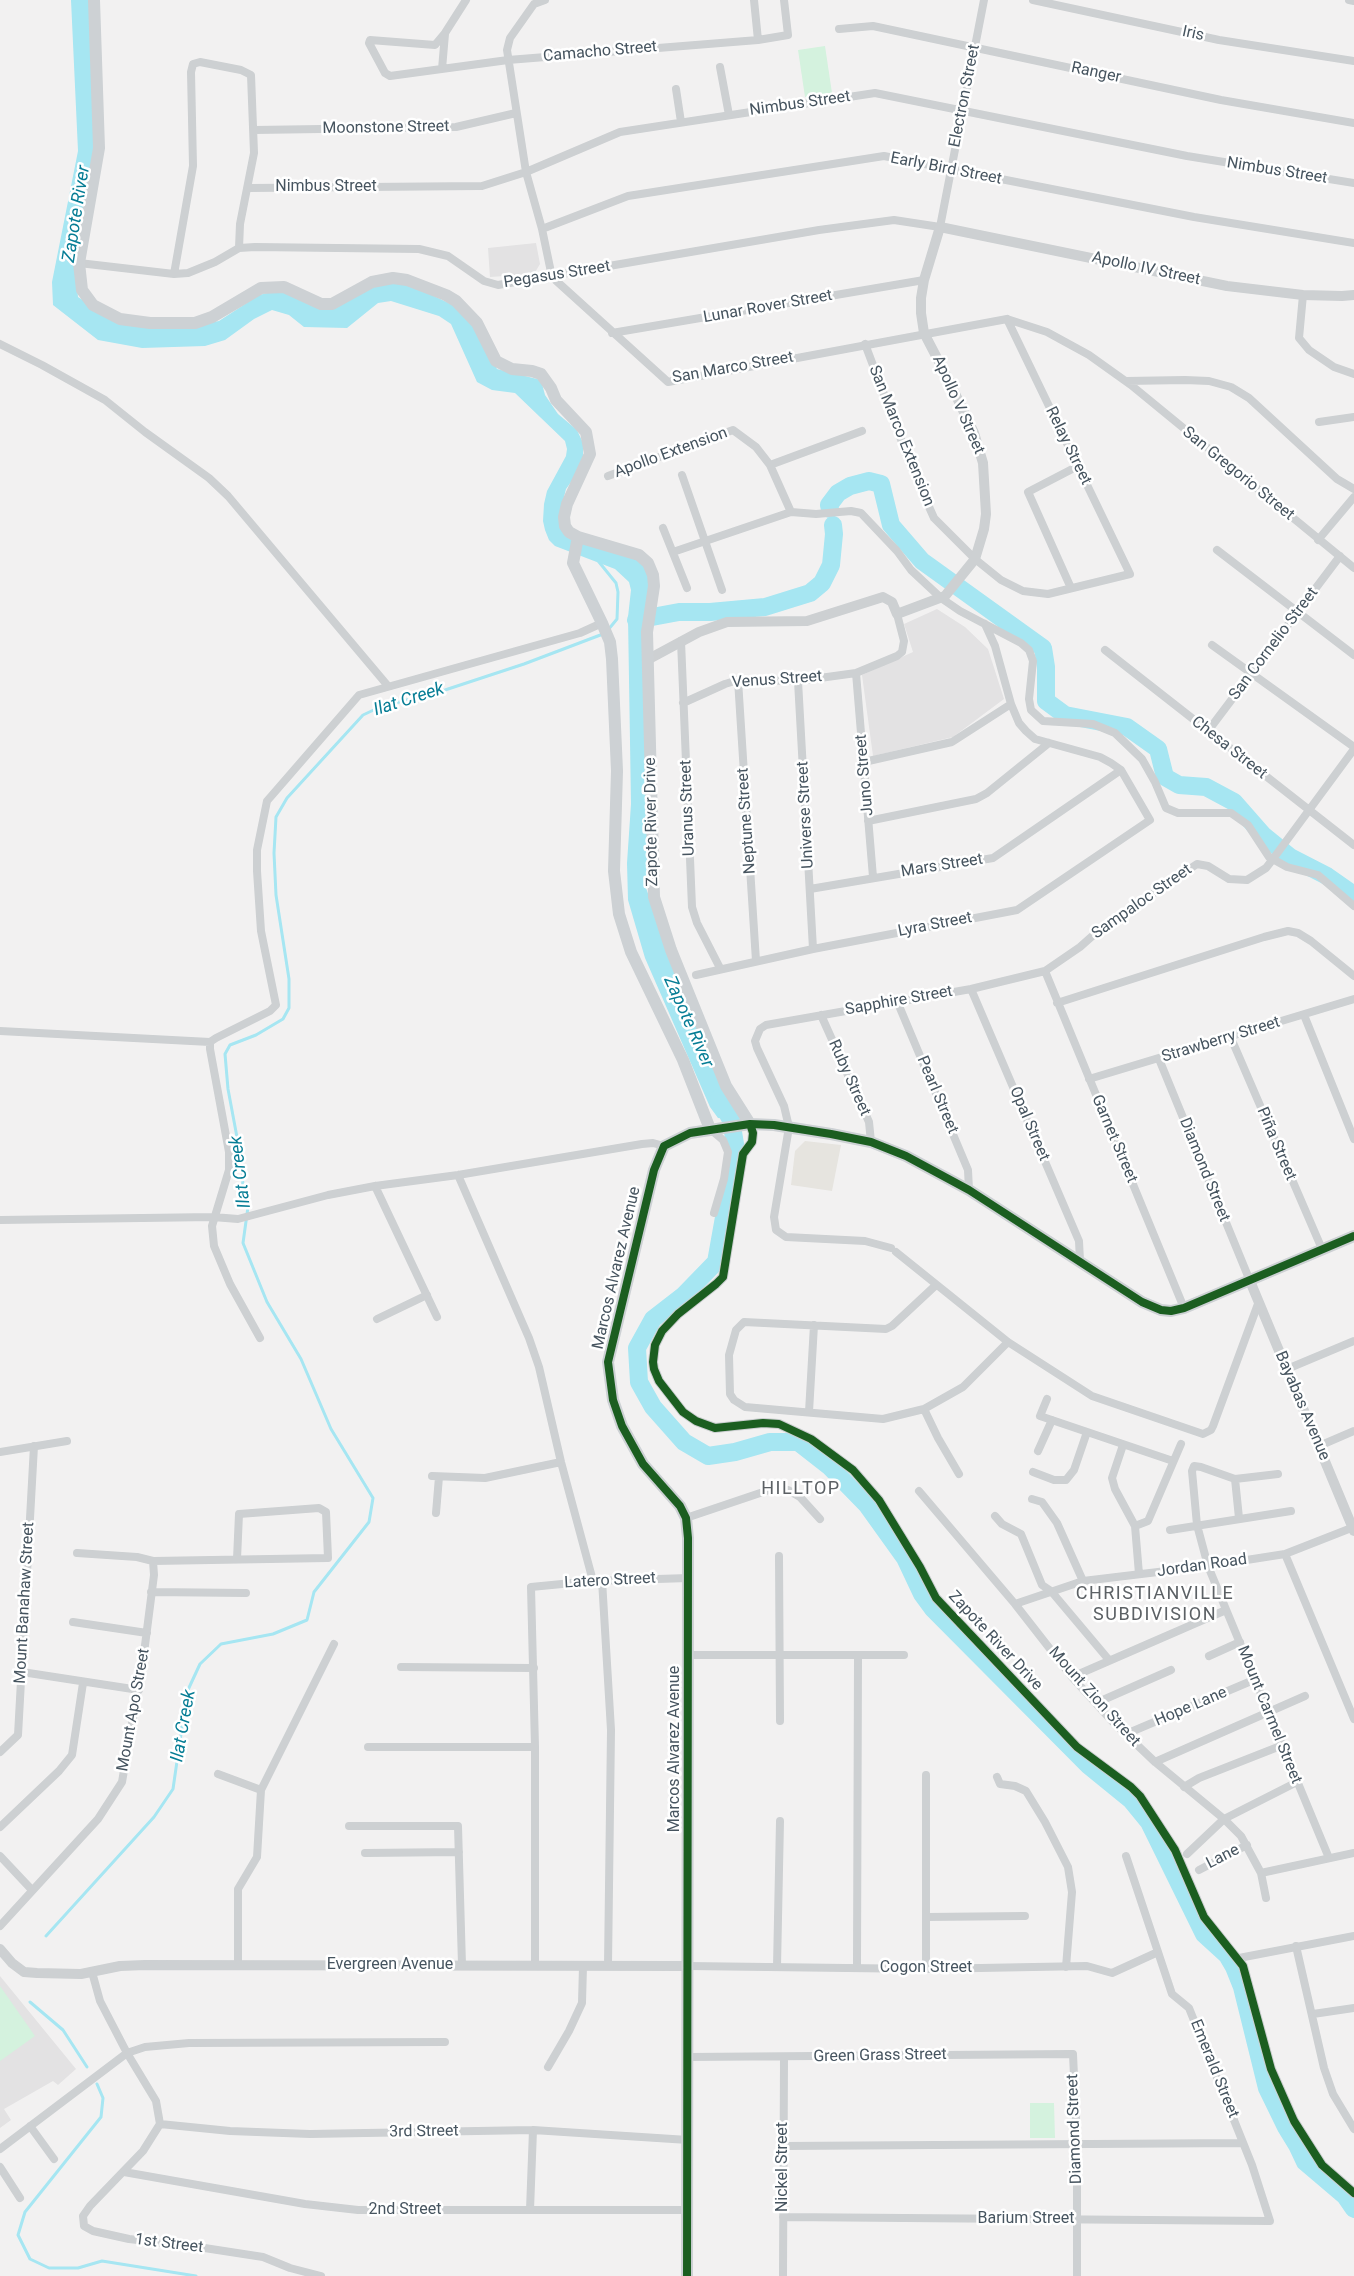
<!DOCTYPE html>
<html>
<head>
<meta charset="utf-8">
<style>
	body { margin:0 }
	canvas { display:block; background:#f2f1f1 }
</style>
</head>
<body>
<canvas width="1354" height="2276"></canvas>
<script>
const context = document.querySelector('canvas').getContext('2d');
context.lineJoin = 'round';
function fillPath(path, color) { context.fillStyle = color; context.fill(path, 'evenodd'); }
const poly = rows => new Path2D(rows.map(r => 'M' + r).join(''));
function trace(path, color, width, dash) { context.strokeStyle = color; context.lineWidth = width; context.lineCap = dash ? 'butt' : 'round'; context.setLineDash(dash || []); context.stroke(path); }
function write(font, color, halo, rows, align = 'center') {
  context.font = font + ' Roboto,sans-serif'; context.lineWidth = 5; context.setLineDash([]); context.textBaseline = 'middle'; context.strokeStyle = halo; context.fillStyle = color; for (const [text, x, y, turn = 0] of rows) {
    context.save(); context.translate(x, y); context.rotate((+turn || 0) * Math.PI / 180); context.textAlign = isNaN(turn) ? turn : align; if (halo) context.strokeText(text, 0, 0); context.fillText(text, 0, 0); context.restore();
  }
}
fillPath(poly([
	[805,1141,841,1145,832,1191,791,1185,795,1151]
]), '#e6e4df');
fillPath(poly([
	[536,243,540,264,534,274,490,277,488,248],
	[937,609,965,627,988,649,1004,699,953,737,873,756,862,675,913,652,904,624],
	[0,1976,76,2069,58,2085,53,2081,4,2109,11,2120,0,2128]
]), '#e3e2e3');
fillPath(poly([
	[825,46,832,93,805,97,798,50],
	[0,1986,35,2036,0,2061],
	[1030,2103,1054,2103,1055,2138,1030,2138]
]), '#d4f2de');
fillPath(poly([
	[71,0,92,0,97,151,75,265,78,297,108,316,183,327,219,321,259,295,283,289,330,308,377,284,405,282,463,310,480,334,497,369,541,380,545,395,558,414,577,430,583,443,583,457,579,471,566,489,562,505,564,526,631,555,650,570,647,607,643,615,642,630,648,824,646,888,676,971,723,1090,731,1107,736,1113,736,1117,726,1119,718,1118,710,1107,645,958,628,900,627,863,631,804,628,617,631,590,629,582,615,569,555,546,549,540,545,530,543,521,544,504,547,491,566,456,567,449,565,441,515,393,492,390,477,382,451,324,439,316,391,301,378,303,347,328,304,327,289,315,272,310,254,319,225,340,205,346,142,348,98,340,53,305,52,282,78,151]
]), '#a6e6f2');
trace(poly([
	[599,562,616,583,618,592,617,619,608,630],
	[46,1936,154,1817,173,1789,187,1692,200,1664,221,1644,273,1634,307,1620,314,1592,369,1522,373,1498,331,1429,301,1359,267,1302,243,1243,248,1207,243,1189,242,1164,228,1089,225,1054,230,1045,256,1035,283,1019,289,1008,289,979,276,895,274,853,276,817,287,798,363,715,380,707,445,690,524,664,603,634],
	[30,2002,63,2030,87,2067],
	[97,2084,103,2098,101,2117,25,2212,18,2235,30,2259,49,2268,78,2268,102,2261,196,2276]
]), '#a6e6f2', 3);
trace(poly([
	[830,509,829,505,838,493,850,486,869,481,881,484,891,525,922,561,1043,648,1046,667,1046,701,1065,715,1127,727,1158,749,1165,777,1179,785,1206,787,1234,802,1263,835,1290,857,1327,876,1354,895],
	[636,620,679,612,710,612,765,607,810,593,822,583,831,565,834,534,833,525],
	[719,1098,731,1120,736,1150,716,1262,684,1295,653,1319,637,1348,639,1382,653,1407,684,1442,708,1456,735,1452,770,1442,798,1442,830,1467,867,1505,905,1558,922,1594,933,1609,1088,1765,1131,1800,1149,1822,1204,1934,1227,1955,1234,1967,1242,1987,1267,2088,1286,2127,1297,2145,1305,2162,1345,2196,1354,2209]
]), '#a6e6f2', 18);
trace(poly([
	[466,0,445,33,435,45,370,40,369,43,385,73,390,76,508,60,758,40,788,35,784,0],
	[545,0,534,4,510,38,507,50,526,172,542,229,552,277,668,382,1007,319,1047,332,1089,355,1131,385,1354,568],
	[754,0,758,40],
	[1033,0,1219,40,1354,61],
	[1349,0,1354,1],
	[839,29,873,26,1221,100,1354,123],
	[720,67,729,115],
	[442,69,445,34],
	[676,89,681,122],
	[254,130,456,127,516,113],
	[249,188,482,186,526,172,620,132,875,93,1187,156,1354,183],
	[542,229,628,196,884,156,1194,217,1354,243],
	[79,263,174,274,188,273,215,262,239,248,255,247,419,249,448,256,484,281,498,285,819,230,894,220,940,227,984,0],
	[174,274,193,166,191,72,193,64,200,62,241,70,251,75,254,153,240,224,239,248],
	[1303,295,1299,338,1309,350,1334,367,1354,374],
	[612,333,924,280],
	[0,344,42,365,105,400,145,432,209,478,228,496,388,686],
	[865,344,913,471,934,518,975,559,1001,580,1023,591,1048,594,1130,574,1007,319],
	[1126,381,1185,380,1209,381,1231,387,1249,398,1337,479,1354,489],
	[1319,422,1354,417],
	[770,465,862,431],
	[682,475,722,590],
	[608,476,733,430,756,447,770,465,791,512,816,514,851,511,861,513,897,551,911,570,941,598,960,611,1021,643,1029,650,1033,661,1029,699,1031,710,1043,721,1093,724,1115,733,1142,759,1155,782,1166,808,1178,813,1231,813,1248,825,1269,857,1287,867,1318,875,1354,906],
	[663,528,687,588],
	[1318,540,1354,497],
	[1217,550,1354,655],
	[673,552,791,512],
	[1071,588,1028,492,1078,466],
	[681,641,692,907,697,923,720,968],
	[1212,645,1354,747],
	[1105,650,1354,845],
	[856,673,873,877],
	[738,680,756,961],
	[798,681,813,949],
	[683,703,725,684,738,680,798,681,856,673,897,656,902,652,904,641,897,614],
	[1208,731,1340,556],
	[864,762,952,742,1011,704],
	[868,821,976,799,987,793,1049,743],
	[810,889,993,858,1121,770],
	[1045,971,1184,1308],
	[696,975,813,949,1017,910,1150,820,1121,770,1111,763,1100,757,1035,739,1026,731,1019,723,1011,704,995,646,985,624],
	[971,989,1079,1241,1080,1261],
	[897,1001,968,1170,969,1190],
	[1057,1003,1264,937,1288,931,1298,933,1311,941,1354,976],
	[821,1015,869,1122,871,1142],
	[1304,1015,1354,1139],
	[0,1031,210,1042],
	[1231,1038,1322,1249],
	[1159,1059,1250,1281],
	[1089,1079,1354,999],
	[710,1129,723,1140,728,1152,724,1179,714,1213],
	[458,1175,529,1338,539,1367,561,1462,593,1581],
	[375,1186,437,1317],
	[0,1220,213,1217,238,1219,328,1195,375,1186,458,1175,642,1144,653,1143,664,1146],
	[891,1248,865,1241,786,1237,776,1230,774,1217,789,1127,784,1106,757,1048,755,1041,760,1029,766,1025,971,989,1045,971,1080,947,1098,931,1197,864,1208,866,1229,879,1247,880,1266,868,1273,859,1354,749],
	[896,1252,1008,1342,1092,1396,1203,1434,1211,1430,1213,1426,1258,1304],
	[936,1285,892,1326,886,1329,744,1322,736,1330,729,1355,730,1394,734,1400,745,1407,883,1419,924,1409,963,1387,1008,1342],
	[377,1319,427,1295],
	[260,1338,230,1284,214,1246,212,1226,229,1170,229,1152,210,1049,210,1042,216,1038,270,1011,276,1005,261,931,257,871,257,850,267,801,359,695,580,633,602,623],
	[1287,1369,1354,1341],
	[1047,1399,1040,1416,1173,1461],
	[924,1409,938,1438,959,1474],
	[809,1412,814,1325],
	[1123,1445,1112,1478,1115,1489,1135,1526,1139,1574],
	[1319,1446,1354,1431],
	[1038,1451,1052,1420],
	[0,1452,67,1441],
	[1033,1472,1054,1480,1066,1480,1074,1470,1087,1432],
	[432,1476,485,1478,561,1462],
	[1235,1479,1278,1474],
	[919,1491,1015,1604,1072,1677,1112,1721,1155,1762,1224,1819,1241,1836,1261,1873,1266,1898],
	[1032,1499,1042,1502,1057,1523,1083,1581],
	[436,1513,439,1477],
	[995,1516,1002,1524,1021,1534,1042,1585,1051,1591,1109,1660],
	[686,1518,772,1489,788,1490,800,1497,820,1519],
	[1239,1518,1235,1479,1201,1467,1194,1466,1192,1471,1197,1525,1208,1566,1329,1858],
	[1135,1526,1148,1521,1181,1444],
	[1170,1530,1291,1511],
	[1285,1554,1354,1719],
	[779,1556,780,1721],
	[153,1561,328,1558,326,1512,319,1508,239,1514,237,1559],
	[602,1580,611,1730,608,1966],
	[151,1592,246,1593],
	[1015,1604,1083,1581,1208,1566,1285,1554,1354,1527],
	[73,1622,147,1633],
	[689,1655,904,1655],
	[1209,1656,1240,1642],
	[401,1667,534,1668],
	[22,1672,139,1690],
	[1072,1677,1226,1610],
	[1096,1703,1171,1670],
	[1126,1734,1256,1679],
	[368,1747,535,1747,531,1587,593,1581,689,1578],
	[535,1747,535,1965],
	[0,1752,18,1735,34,1446],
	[1155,1762,1305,1696],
	[218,1774,261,1790],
	[926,1775,926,1969],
	[997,1777,1000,1784,1015,1786,1026,1791,1045,1822,1068,1867,1072,1892,1066,1967],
	[1184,1787,1199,1778,1283,1745],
	[349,1826,458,1826,462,1965],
	[0,1827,59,1771,72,1755,83,1683],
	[365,1853,459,1852],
	[1187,1854,1224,1819,1297,1782],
	[0,1856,32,1890],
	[1199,1870,1247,1845],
	[1261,1873,1354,1853],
	[926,1917,1025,1916],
	[0,1926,98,1819,122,1782,144,1653,154,1575,153,1561,137,1557,77,1553],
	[1296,1946,1324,2068,1333,2094,1354,2129],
	[1239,1958,1354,1936],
	[238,1966,238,1889,257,1857,261,1790,334,1644],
	[688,1966,926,1969,1087,1966,1112,1973,1158,1952],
	[777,1967,780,1821],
	[857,1968,858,1655],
	[92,1972,100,2001,127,2053,156,2101,160,2124,143,2151,90,2206,83,2216,84,2226,93,2231,129,2239,198,2247,263,2257,290,2268,321,2276],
	[1313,2014,1354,2008],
	[687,2057,1073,2054,1077,2144,1077,2276],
	[548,2067,569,2031,582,2003,583,1966],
	[160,2124,230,2131,310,2134,533,2130,688,2140],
	[30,2126,54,2159],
	[783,2146,1243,2143],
	[0,2149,127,2053,145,2047,189,2043,445,2042],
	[0,2167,20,2198],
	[124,2172,305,2204,358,2210,688,2210],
	[530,2210,533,2130],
	[783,2217,1270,2221,1252,2165,1189,2008,1172,1994,1126,1856],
	[783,2276,784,2058]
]), '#cdd0d2', 8);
trace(poly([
	[647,660,699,632,727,622,807,621,883,597,892,602,897,614,945,596,975,559,984,529,986,514,983,463,974,433,948,379,924,333,921,313,921,298,924,280,940,227,1227,286,1303,295,1342,296,1354,295],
	[750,1124,753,1133,752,1142,743,1154,723,1277,716,1284,678,1314,662,1331,655,1345,653,1362,654,1369,659,1381,683,1412,696,1421,715,1428,763,1423,779,1424,811,1439,853,1470,879,1500,920,1567,936,1598,1077,1747,1131,1787,1140,1796,1175,1850,1204,1917,1243,1966,1271,2069,1294,2121,1322,2165,1354,2193],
	[1250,1281,1354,1531],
	[0,1949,12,1963,24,1972,37,1973,81,1974,120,1966,145,1965,688,1966]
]), '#cdd0d2', 10);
trace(poly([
	[94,0,99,148,79,263,82,290,93,305,120,319,150,323,195,323,212,317,261,288,284,287,321,304,332,304,372,282,393,278,407,280,446,295,456,301,477,323,496,361,512,369,532,371,541,374,551,388,556,400,586,432,590,454,567,504,564,517,565,526,569,532,578,537,639,555,648,563,653,575,654,586,647,632,654,897,671,950,726,1086,750,1124],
	[578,537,573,563,602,623,610,642,612,659,617,771,614,871,619,914,631,952,683,1060,710,1129],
	[687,2276,688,1538,686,1518,680,1506,643,1464,622,1426,613,1400,608,1362,654,1170,664,1146,690,1133,750,1124,774,1125,831,1134,871,1142,906,1156,969,1190,1142,1302,1161,1310,1171,1311,1184,1308,1354,1236]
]), '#cdd1d4', 12);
trace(poly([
	[750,1124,753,1133,752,1142,743,1154,723,1277,716,1284,678,1314,662,1331,655,1345,653,1362,654,1369,659,1381,683,1412,696,1421,715,1428,763,1423,779,1424,811,1439,853,1470,879,1500,920,1567,936,1598,1077,1747,1131,1787,1140,1796,1175,1850,1204,1917,1243,1966,1271,2069,1294,2121,1322,2165,1354,2193],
	[687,2276,688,1538,686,1518,680,1506,643,1464,622,1426,613,1400,608,1362,654,1170,664,1146,690,1133,750,1124,774,1125,831,1134,871,1142,906,1156,969,1190,1142,1302,1161,1310,1171,1311,1184,1308,1354,1236]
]), '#1b5e20', 8);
write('16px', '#46545f', '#fff', [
	["Iris",1193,34,12],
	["Camacho Street",600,52,-5],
	["Ranger",1096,73,12],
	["Electron Street",965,96,-79],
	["Nimbus Street",800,104,-8],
	["Moonstone Street",386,128,-1],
	["Early Bird Street",946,169,11],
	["Nimbus Street",1277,171,9],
	["Nimbus Street",326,187],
	["Apollo IV Street",1146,269,12],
	["Pegasus Street",557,275,-9],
	["Lunar Rover Street",768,307,-10],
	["San Marco Street",733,368,-10],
	["Apollo V Street",958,405,66],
	["San Marco Extension",901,436,68],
	["Relay Street",1068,446,64],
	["Apollo Extension",671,453,-20],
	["San Gregorio Street",1238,474,39],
	["San Cornelio Street",1274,644,-53],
	["Venus Street",777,680,-4],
	["Chesa Street",1229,748,38],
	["Juno Street",865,775,-95],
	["Uranus Street",688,808,-92],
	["Universe Street",806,815,-93],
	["Neptune Street",747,821,-94],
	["Zapote River Drive",652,822,-91],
	["Mars Street",942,866,-9],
	["Sampaloc Street",1142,902,-35],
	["Lyra Street",935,925,-11],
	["Sapphire Street",899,1001,-10],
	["Strawberry Street",1221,1040,-17],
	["Ruby Street",849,1078,66],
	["Pearl Street",937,1095,67],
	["Opal Street",1029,1124,67],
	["Garnet Street",1114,1139,67],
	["Piña Street",1276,1144,67],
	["Diamond Street",1204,1170,68],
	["Marcos Alvarez Avenue",617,1268,-77],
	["Bayabas Avenue",1302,1406,67],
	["Jordan Road",1202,1566,-8],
	["Latero Street",610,1581,-3],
	["Mount Banahaw Street",25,1603,-87],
	["Zapote River Drive",995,1641,47],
	["Mount Zion Street",1094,1697,48],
	["Hope Lane",1191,1707,-23],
	["Mount Apo Street",134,1710,-80],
	["Mount Carmel Street",1269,1715,68],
	["Marcos Alvarez Avenue",675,1749,-90],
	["Lane",1223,1857,-27],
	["Evergreen Avenue",390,1965],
	["Cogon Street",926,1968],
	["Green Grass Street",880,2056,-1],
	["Emerald Street",1214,2069,68],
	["Diamond Street",1075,2129,-92],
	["3rd Street",424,2132,-1],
	["Nickel Street",783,2167,-90],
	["2nd Street",405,2210],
	["Barium Street",1026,2219],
	["1st Street",169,2244,7]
]);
write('italic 18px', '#067d95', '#fff', [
	["Zapote River",77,214,-81],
	["Ilat Creek",409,700,-18],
	["Zapote River",688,1022,66],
	["Ilat Creek",241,1172,-97],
	["Ilat Creek",184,1726,-80]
]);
context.letterSpacing = '1.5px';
write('18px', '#5c6165', '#fff', [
	["HILLTOP",801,1489],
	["CHRISTIANVILLE",1155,1594],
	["SUBDIVISION",1155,1615]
]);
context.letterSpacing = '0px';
</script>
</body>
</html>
